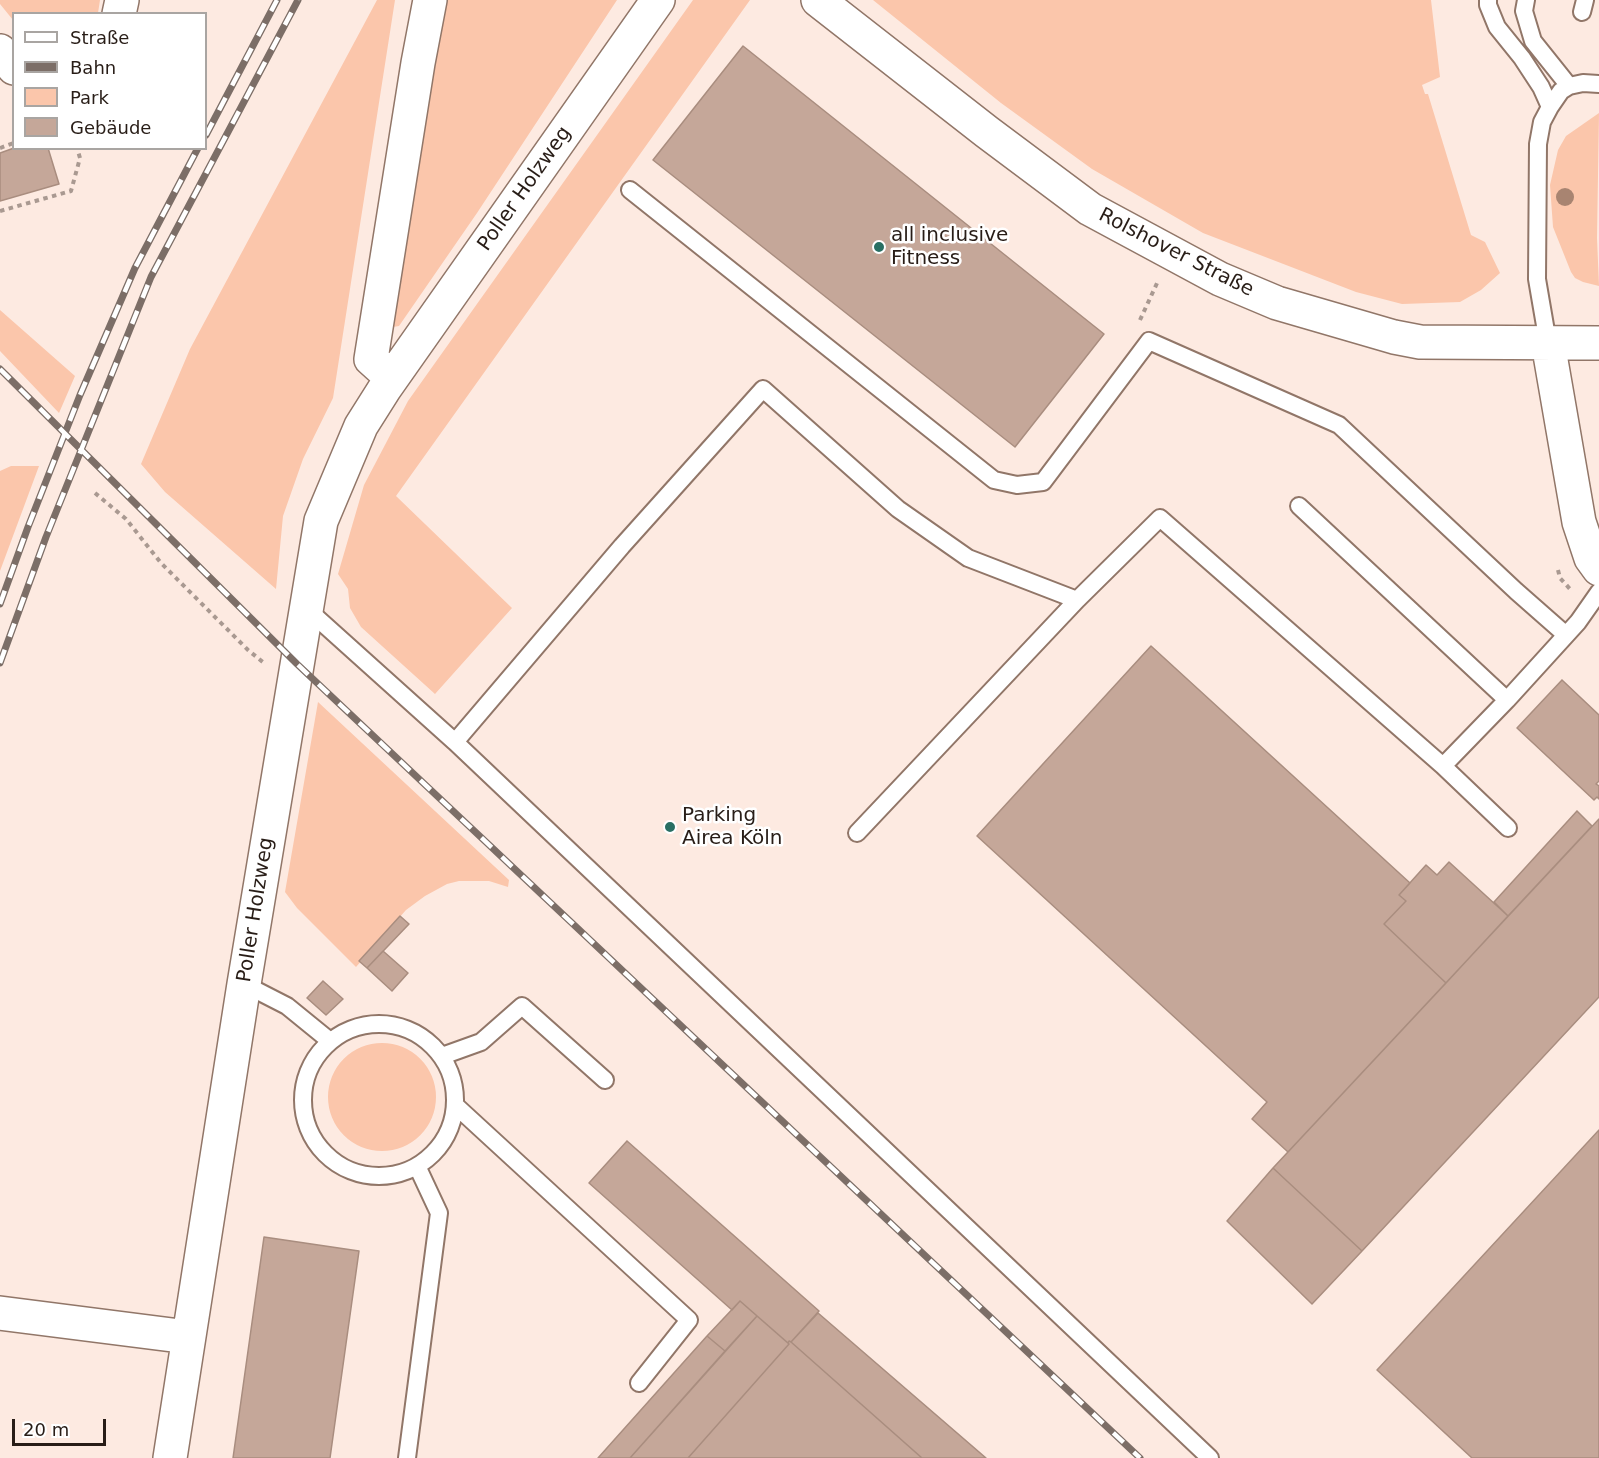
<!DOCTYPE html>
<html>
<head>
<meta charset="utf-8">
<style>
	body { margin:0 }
	#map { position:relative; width:1599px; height:1458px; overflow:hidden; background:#fdeae1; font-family:"DejaVu Sans",sans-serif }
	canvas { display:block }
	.legend { position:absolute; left:12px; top:12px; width:195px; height:138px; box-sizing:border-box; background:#fff; border:2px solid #a9a5a2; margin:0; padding:8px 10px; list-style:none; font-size:18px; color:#281d17 }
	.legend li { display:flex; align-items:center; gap:12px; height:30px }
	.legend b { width:30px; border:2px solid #a9a5a2 }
	.scale { position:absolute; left:12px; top:1419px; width:94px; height:27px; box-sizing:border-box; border:3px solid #281d17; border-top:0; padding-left:8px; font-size:18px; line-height:21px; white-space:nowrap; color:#281d17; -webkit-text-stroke:4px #fff; paint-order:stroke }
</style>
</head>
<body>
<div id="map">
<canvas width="1599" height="1458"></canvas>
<ul class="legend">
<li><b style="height:8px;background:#fff"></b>Straße</li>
<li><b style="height:8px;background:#7c6e67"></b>Bahn</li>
<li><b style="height:16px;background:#fbc6ab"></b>Park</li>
<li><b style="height:16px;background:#c5a799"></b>Gebäude</li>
</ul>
<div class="scale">20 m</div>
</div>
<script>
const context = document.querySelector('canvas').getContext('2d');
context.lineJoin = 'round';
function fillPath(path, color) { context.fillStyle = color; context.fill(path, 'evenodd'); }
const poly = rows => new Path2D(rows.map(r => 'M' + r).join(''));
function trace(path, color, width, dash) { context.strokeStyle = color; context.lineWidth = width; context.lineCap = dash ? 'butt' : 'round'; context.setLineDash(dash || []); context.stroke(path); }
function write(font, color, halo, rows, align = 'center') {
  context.font = font + ' "DejaVu Sans",sans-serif'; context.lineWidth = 5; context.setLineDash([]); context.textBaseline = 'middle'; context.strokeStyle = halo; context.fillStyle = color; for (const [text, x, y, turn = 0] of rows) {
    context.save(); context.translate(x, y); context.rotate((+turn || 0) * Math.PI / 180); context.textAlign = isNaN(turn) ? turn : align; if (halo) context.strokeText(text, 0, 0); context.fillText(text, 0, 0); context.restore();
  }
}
fillPath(poly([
	[0,0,100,0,98,13,14,14,13,20,0,4],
	[377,0,395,0,333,398,303,459,283,516,276,589,165,492,141,464,190,349],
	[442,0,617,0,477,213,399,326,393,327,387,325],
	[693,0,750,0,396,496,512,608,435,694,361,627,350,608,348,589,338,574,364,485,408,401],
	[873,0,1431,0,1440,77,1422,85,1425,94,1428,94,1471,235,1485,242,1500,273,1481,290,1460,302,1402,304,1356,292,1203,233,1092,169,1001,103],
	[1599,113,1597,238,1599,286,1583,282,1575,278,1571,272,1553,227,1550,185,1558,150,1566,136],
	[0,310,75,376,59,413,0,351],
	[11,466,39,466,0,571,0,471],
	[318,702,509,880,508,887,489,881,459,881,447,884,425,896,406,910,356,967,297,908,285,892],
	'328 1097a54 54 0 1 1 108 0a54 54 0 1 1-108 0Z'
]), '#fbc6ab');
const building = poly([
	[743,46,1104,334,1015,447,653,160,743,46],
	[14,148,48,148,59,184,0,201,0,153,14,148],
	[1151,646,1410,883,1399,895,1406,901,1384,924,1446,983,1288,1152,1252,1119,1267,1102,977,836,1151,646],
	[1562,680,1599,715,1599,781,1596,784,1599,786,1599,799,1597,797,1594,800,1517,728,1562,680],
	[1577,811,1592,826,1508,916,1494,902,1577,811],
	[1599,819,1599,997,1362,1251,1273,1168,1599,819],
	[1449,862,1508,916,1446,983,1384,924,1406,901,1399,895,1426,865,1437,875,1449,862],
	[400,916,409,924,367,968,359,961,400,916],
	[383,951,408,973,392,991,367,968,383,951],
	[323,981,343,999,326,1015,307,998,323,981],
	[1599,1130,1599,1458,1472,1458,1377,1370,1599,1130],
	[627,1141,819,1311,791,1342,789,1341,788,1343,740,1301,732,1310,589,1183,627,1141],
	[1273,1168,1362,1251,1312,1304,1227,1221,1273,1168],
	[264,1237,359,1251,330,1458,233,1458,264,1237],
	[740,1301,757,1316,725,1351,707,1336,740,1301],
	[818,1313,986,1458,922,1458,791,1342,818,1313],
	[757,1316,789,1344,688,1458,630,1458,757,1316],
	[707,1336,725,1351,630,1458,598,1458,707,1336],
	[789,1341,791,1342,922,1458,688,1458,789,1344,788,1343,789,1341]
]);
fillPath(building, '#c5a799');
trace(building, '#a98d7f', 1.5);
const service = poly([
	[1488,0,1488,5,1497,27,1522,58,1541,87,1550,107],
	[1526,0,1524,11,1533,41,1569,86],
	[1582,12,1585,0],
	[630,190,994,480,1017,485,1043,482,1149,341,1339,425,1516,591,1566,635],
	[1548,343,1537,279,1538,144,1542,122,1550,107,1561,91,1569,86,1583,83,1599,84],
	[1299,506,1507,700],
	[307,609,455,742,1210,1458],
	[455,742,622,546,763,389,898,509,968,558,1077,600,1160,518,1443,766],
	[1508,828,1443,766,1507,700,1578,622,1599,592],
	[857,833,1077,600],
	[244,984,287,1006,330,1041],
	'303 1100a76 76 0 1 1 152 0a76 76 0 1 1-152 0Z',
	[442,1056,481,1042,522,1006,605,1080],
	[455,1105,689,1320,639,1383],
	[407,1458,439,1213,417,1166]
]);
const minor = poly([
	[119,14,122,0],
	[0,51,14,68],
	[392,378,371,359,418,63,430,0],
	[0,1313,188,1337],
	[170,1458,244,984,321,521,361,426,385,388,658,0]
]);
const tertiary = poly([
	[818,0,987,132,1090,209,1220,279,1277,303,1394,337,1420,342,1599,343],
	[1548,343,1579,522,1591,558,1599,569]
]);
trace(service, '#917668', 20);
trace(minor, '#917668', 36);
trace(tertiary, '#917668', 36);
trace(poly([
	[0,148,14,143],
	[0,211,71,191,80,158,77,148],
	[1140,320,1158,281],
	[95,493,126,519,161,563,248,650,264,663],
	[1558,570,1560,578,1570,589]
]), '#a99991', 4, [4.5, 4.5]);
trace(service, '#fff', 16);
trace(minor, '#fff', 33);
trace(tertiary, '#fff', 33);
const rail = poly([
	[206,135,277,0],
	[0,369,297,664,1140,1458],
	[0,604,28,527,80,395,135,268,198,148],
	[0,663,46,537,151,277,298,0]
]);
trace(rail, '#7c6e67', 7);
trace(rail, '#fff', 4.5, [14]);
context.fillStyle = '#a88471';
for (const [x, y] of [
	[1565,197]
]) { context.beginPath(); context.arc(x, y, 9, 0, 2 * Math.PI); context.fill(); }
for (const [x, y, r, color] of [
	[879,247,6,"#296f63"],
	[670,827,6,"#296f63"]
]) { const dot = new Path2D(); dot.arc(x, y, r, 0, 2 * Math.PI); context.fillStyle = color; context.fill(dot); trace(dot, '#fff', 2); }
write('20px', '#281d17', '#fff', [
	["Poller Holzweg",525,189,-55],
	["Rolshover Straße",1176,253,27],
	["Poller Holzweg",256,910,-81]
]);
write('20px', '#281d17', '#fff', [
	["all inclusive",891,236],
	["Fitness",891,259],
	["Parking",682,816],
	["Airea Köln",682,839]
], 'left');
</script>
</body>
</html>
